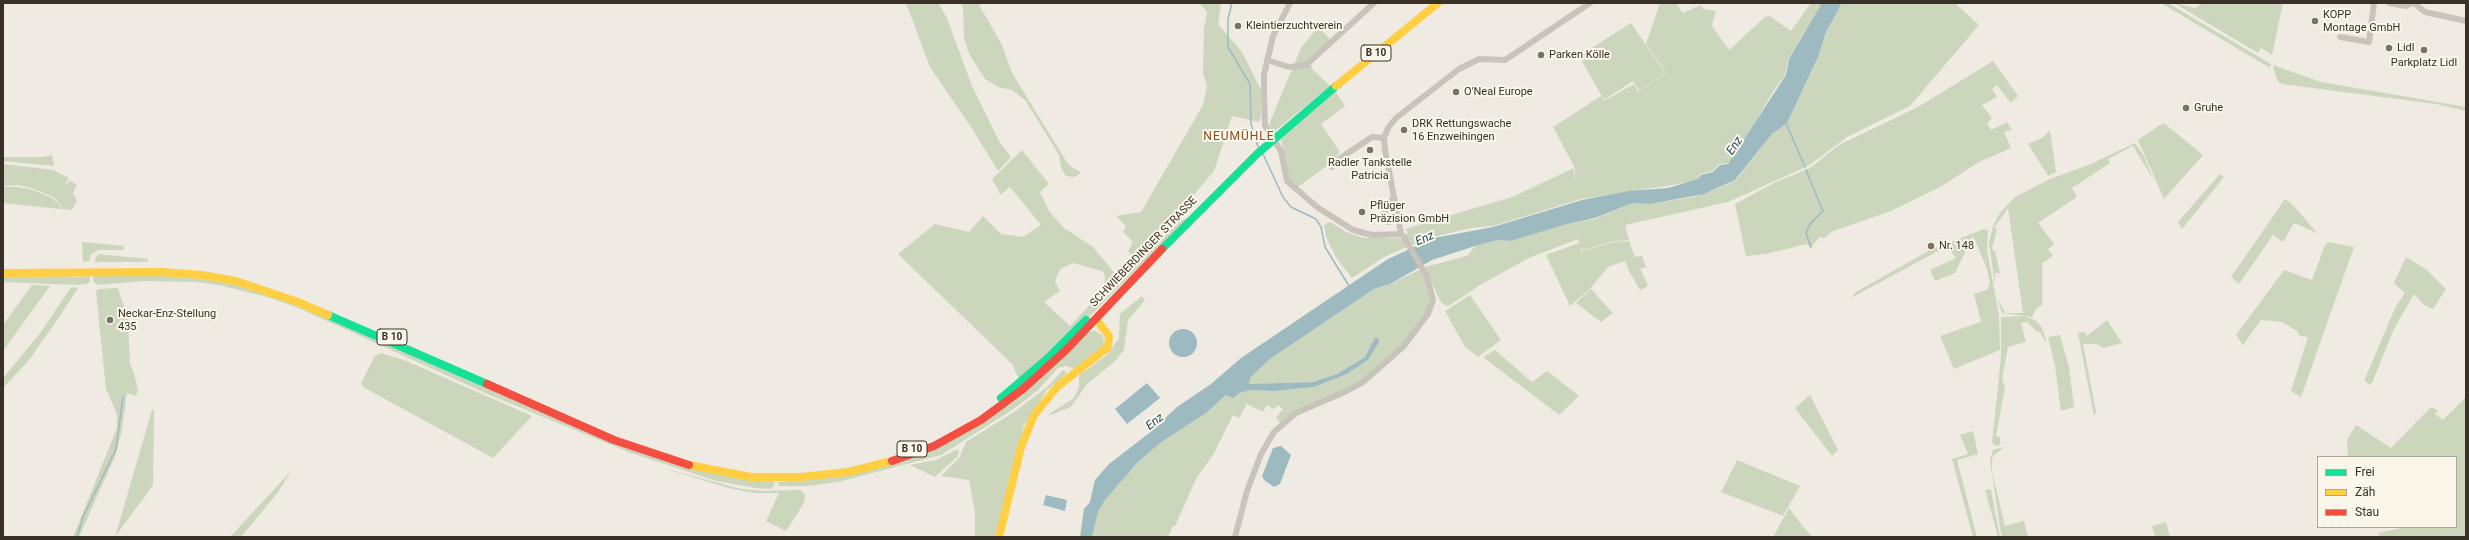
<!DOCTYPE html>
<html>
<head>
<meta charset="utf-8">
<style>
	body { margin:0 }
	#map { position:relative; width:2469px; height:540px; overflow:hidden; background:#efebe2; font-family:Roboto,sans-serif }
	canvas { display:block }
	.frame { position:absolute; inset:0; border:4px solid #393128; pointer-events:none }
	.legend { position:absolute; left:2317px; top:456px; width:140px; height:72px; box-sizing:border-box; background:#fbf6ea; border:1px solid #ada79c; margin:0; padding:5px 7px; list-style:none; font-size:12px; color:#393128 }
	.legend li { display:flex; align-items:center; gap:8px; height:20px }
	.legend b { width:20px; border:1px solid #ada79c }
</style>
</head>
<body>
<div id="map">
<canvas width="2469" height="540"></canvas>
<div class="frame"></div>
<ul class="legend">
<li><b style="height:5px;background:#16e098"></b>Frei</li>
<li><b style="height:5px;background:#ffcf43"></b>Zäh</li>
<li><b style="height:5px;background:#f24e42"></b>Stau</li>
</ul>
</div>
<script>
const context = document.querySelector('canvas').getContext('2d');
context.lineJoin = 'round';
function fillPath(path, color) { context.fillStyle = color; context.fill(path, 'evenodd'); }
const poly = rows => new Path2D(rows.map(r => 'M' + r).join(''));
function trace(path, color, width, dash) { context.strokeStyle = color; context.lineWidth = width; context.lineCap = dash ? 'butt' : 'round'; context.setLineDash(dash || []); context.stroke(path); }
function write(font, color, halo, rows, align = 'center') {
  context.font = font + ' Roboto,sans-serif'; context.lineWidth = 4; context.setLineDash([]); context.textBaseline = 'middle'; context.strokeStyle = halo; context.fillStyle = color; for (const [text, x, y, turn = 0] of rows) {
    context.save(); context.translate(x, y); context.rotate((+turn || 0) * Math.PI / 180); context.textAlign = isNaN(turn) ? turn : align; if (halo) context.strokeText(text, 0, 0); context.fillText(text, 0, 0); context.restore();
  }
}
fillPath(poly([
	[906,3,938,3,947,18,972,86,999,141,1011,157,998,171,973,130,930,67],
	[960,3,978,3,1002,45,1012,73,1068,164,1081,173,1074,177,1066,176,1061,168,1059,155,1025,100,1012,90,998,87,985,79,969,54,964,38,963,7],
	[1199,3,1221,3,1218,24,1242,52,1261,90,1261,115,1259,122,1232,116,1214,171,1164,230,1172,223,1188,218,1086,320,1019,379,1012,364,898,254,935,224,969,232,983,216,1001,234,1023,237,1041,225,1010,187,999,196,1000,193,992,179,1022,150,1049,184,1040,192,1049,211,1064,228,1093,247,1117,276,1134,258,1128,251,1133,242,1123,232,1126,226,1116,216,1141,212,1203,105,1207,86,1203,73,1204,28,1207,12],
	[1073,263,1104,272,1105,278,1103,291,1070,326,1044,302,1060,291,1055,281,1060,269],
	[1660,3,1676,3,1683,13,1701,5,1703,9,1716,11,1712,26,1729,50,1765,17,1770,16,1791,31,1811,3,1822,3,1788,60,1785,75,1774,90,1736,155,1728,163,1719,164,1713,171,1700,174,1698,179,1685,183,1581,199,1493,226,1471,228,1433,237,1413,245,1405,235,1408,232,1405,229,1512,197,1574,168,1575,186,1575,168,1553,127,1601,96,1604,101,1634,84,1638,92,1666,73,1646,44],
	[1842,3,1955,3,1979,25,1910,106,1847,137,1808,166,1728,202,1625,225,1629,240,1615,241,1582,250,1580,246,1581,251,1615,242,1629,241,1635,257,1642,256,1646,268,1640,268,1648,286,1640,290,1629,271,1631,270,1629,271,1625,261,1608,267,1590,289,1570,306,1546,255,1579,243,1578,239,1529,258,1480,285,1450,305,1446,306,1440,301,1425,267,1467,256,1475,246,1498,240,1511,241,1567,224,1595,219,1633,203,1650,204,1693,197,1717,189,1736,180,1772,134,1787,123,1818,57,1826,32],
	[2161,3,2168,3,2271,64,2270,68],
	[2174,3,2195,8,2203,3,2283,3,2272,55,2261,48,2258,53],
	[1631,23,1665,73,1639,91,1633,81,1604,100,1579,56],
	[1318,27,1333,42,1311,63,1312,69,1330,86,1265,139,1269,124,1301,48],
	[1993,61,2018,96,2011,103,1997,85,1992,89,1997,97,1982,105,1992,118,1987,123,1991,130,2007,122,2012,130,2004,132,2011,148,1979,162,1940,187,1891,211,1833,231,1824,238,1820,237,1810,248,1807,244,1766,254,1746,256,1735,204,1774,183,1810,168,1839,145,1918,107],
	[2273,65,2321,82,2466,107,2466,111,2436,104,2282,84,2277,80],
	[1334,90,1345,106,1321,124,1340,152,1328,165,1295,189,1287,174,1284,151,1280,137],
	[2165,124,2203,155,2164,199,2138,140,2160,125],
	[2050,130,2056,172,2048,176,2028,144,2042,138],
	[2135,143,2144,156,2153,179,2133,146,2108,159,2110,163,2072,188,2077,197,2038,223,2054,244,2048,249,2053,256,2042,263,2042,305,2036,309,2032,317,2002,313,1997,297,2005,313,2023,313,2008,208,1994,228,1997,229,1992,249,1995,251,2000,273,1995,273,1995,285,1989,243,1993,226,2000,213,2015,197,2050,179,2091,164],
	[52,155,54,166,3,161,3,157,42,157],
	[3,164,53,170,69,178,66,182,67,185,69,180,77,185,73,193,77,201,72,210,60,209,3,203,3,187,18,187,33,190,52,198,60,205,60,209,61,205,53,197,34,189,19,185,3,186],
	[2220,174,2224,177,2182,229,2178,222],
	[2285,199,2294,206,2317,233,2294,223,2283,242,2273,235,2239,284,2231,277],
	[1330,222,1346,232,1364,238,1401,238,1407,247,1384,257,1352,278,1337,259,1326,237,1324,225],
	[1984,229,1988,230,1987,249,1999,316,2000,350,1954,369,1940,336,1981,322,1974,294,1987,290,1990,283,1987,269,1973,236,1955,273,1935,281,1930,270,1956,258,1951,251,1940,250,1851,298,1856,292,1930,250],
	[82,242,124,246,124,250,98,250,90,255,90,261,83,262],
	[2328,242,2354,247,2301,397,2291,391,2308,337,2300,336,2297,331,2282,322,2261,320,2243,345,2236,335,2284,270,2312,280,2325,245],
	[98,254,148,259,148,262,94,262],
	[2406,257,2427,270,2446,289,2433,309,2424,305,2414,294,2394,329,2371,385,2364,381,2395,308,2405,293,2394,283],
	[1419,270,1425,279,1431,302,1428,310,1404,346,1363,382,1305,409,1281,424,1276,418,1283,409,1278,405,1274,409,1267,405,1263,412,1247,404,1239,418,1233,415,1213,455,1197,477,1175,526,1173,526,1168,537,1092,537,1098,512,1105,500,1137,463,1160,443,1206,413,1226,395,1250,390,1274,391,1314,387,1347,374,1368,360,1375,339,1365,357,1337,374,1313,382,1249,384,1250,378,1270,359,1374,289,1390,284],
	[143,274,222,281,270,294,613,443,775,482,774,486,770,489,756,488,716,481,631,453,492,396,303,310,271,298,219,285,196,282,145,281,97,285,93,281,93,276],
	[3,276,90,277,90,281,87,284,78,285,3,282],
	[32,285,50,286,3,351,3,325],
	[71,287,78,288,60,316,29,360,3,388,3,378,41,332],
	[118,288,128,319,130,364,134,373,138,390,136,396,127,393,122,429,116,454,79,537,73,537,117,428,117,414,106,389,96,292,98,289],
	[1591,289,1613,313,1601,322,1576,303],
	[1470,295,1501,340,1478,357,1465,347,1445,311],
	[1142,296,1145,300,1128,320,1124,350,1114,362,1087,384,1071,407,1050,415,1049,414,1074,398,1079,387,1079,375,1107,355,1119,338,1120,314],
	[2001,317,2024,316,2035,320,2041,326,2047,342,2045,341,2040,332,2036,331,2027,322,2021,323,2026,342,2008,347,2002,379,2005,387,1996,436,2000,437,2000,445,1996,446,1992,443,2001,357],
	[2107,320,2122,343,2104,348,2096,344,2083,344,2096,412,2094,416,2078,333,2085,332,2087,336],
	[1090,331,1096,331,1103,336,1104,345,1099,352,1075,369,1066,366,1058,368,1037,391,1012,410,941,455,838,482,808,486,779,486,778,482,818,479,953,439],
	[2060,335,2069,367,2074,407,2061,411,2055,366,2048,337],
	[1495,350,1532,382,1547,371,1579,396,1559,415,1483,357],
	[381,353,404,360,532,416,493,458,363,387,361,383,375,356],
	[1063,370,1066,372,1066,374,1047,390,1024,425,995,537,975,537,975,513,969,480,941,476,959,458,966,442,1014,412,1047,387],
	[1810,395,1838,450,1832,456,1795,408],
	[2466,397,2466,537,2380,537,2378,533,2406,527,2456,527,2456,457,2348,457,2347,440,2356,425,2391,448,2431,407,2438,411,2435,414,2443,420],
	[154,409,153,485,115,537,152,410],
	[1973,431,1978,454,1957,460,1977,537,1973,537,1952,459,1968,454,1960,435],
	[2004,447,1993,456,1992,460,1992,472,2005,526,2024,521,2028,537,2002,537,2000,528,1990,460,1993,450],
	[956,450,959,451,957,457,935,477,910,465,936,460],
	[1737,460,1800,486,1783,516,1721,492],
	[656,466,741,489,764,491,801,490,805,495,804,503,786,531,766,521,779,493,756,493,732,489],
	[291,471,279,491,241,537,230,537],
	[1991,489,1995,512,2000,537,1998,537,1985,490],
	[1789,508,1805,529,1813,537,1773,537],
	[2166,522,2170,537,2155,537,2152,526]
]), '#cbd6bc');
fillPath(poly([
	[1822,3,1842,3,1826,32,1818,57,1787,123,1772,134,1735,180,1704,194,1650,204,1633,203,1595,218,1567,224,1511,241,1498,240,1475,246,1432,260,1390,284,1374,289,1270,359,1250,378,1249,384,1313,382,1337,374,1365,357,1375,338,1378,338,1379,342,1368,360,1347,374,1314,387,1274,391,1250,390,1239,393,1233,398,1226,395,1206,413,1160,443,1137,463,1105,500,1098,512,1092,537,1080,537,1084,509,1090,502,1095,480,1109,464,1148,434,1177,407,1211,384,1241,358,1388,259,1434,238,1493,227,1582,200,1629,191,1668,188,1698,179,1701,175,1713,172,1720,165,1728,164,1786,75,1789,59],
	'1169 343a14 14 0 1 1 28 0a14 14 0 1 1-28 0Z',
	[1147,383,1160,398,1127,424,1115,409],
	[1281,446,1291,455,1280,484,1274,487,1264,480,1262,476,1273,448],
	[1046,495,1067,500,1065,511,1043,505]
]), '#9dbac1');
trace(poly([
	[1232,3,1228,19,1228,47,1250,84,1251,124,1258,147],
	[1786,123,1805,167],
	[1263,154,1283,197,1291,207,1316,219,1321,227,1325,247,1349,286],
	[1806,170,1823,211,1810,224,1806,233,1811,247],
	[77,537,83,517,116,449,123,397]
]), '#9dbac1', 1.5);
trace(poly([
	[2389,3,2406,6,2413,3],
	[2414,3,2425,12,2466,21],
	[2340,37,2369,42,2374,3],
	[1267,60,1289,67,1306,65,1374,3],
	[1332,167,1333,163,1372,137,1384,138],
	[1393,198,1383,215,1388,222,1397,220],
	[1401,234,1385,150,1384,138,1388,128,1396,118,1459,69,1479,59,1505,60,1590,3],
	[1235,537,1247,491,1261,454,1274,432,1296,413,1347,391,1363,382,1404,346,1428,314,1433,300,1427,277,1404,237,1401,234,1372,235,1353,230,1317,207,1287,181,1281,151,1265,126,1264,91,1264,75,1273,36,1290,3]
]), '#c8c3bb', 6);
trace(poly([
	[1162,249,1257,154,1336,86],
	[328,315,487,384],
	[1001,398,1048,358,1086,320]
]), '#16e098', 8);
trace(poly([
	[1336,86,1438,3],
	[3,273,162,272,202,275,236,281,298,302,328,315],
	[689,465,751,477,801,477,848,472,892,461],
	[999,537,1021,447,1034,415,1058,386,1108,347,1109,336,1096,319]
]), '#ffcf43', 8);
trace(poly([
	[487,384,614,440,689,465],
	[892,461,934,446,981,420,1023,389,1066,350,1162,249]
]), '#f24e42', 8);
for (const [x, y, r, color] of [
	[2315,21,4,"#797269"],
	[1238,26,4,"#797269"],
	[2389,48,4,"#797269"],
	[2424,50,4,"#797269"],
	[1541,55,4,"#797269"],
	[1456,92,4,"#797269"],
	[2186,108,4,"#797269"],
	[1404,130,4,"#797269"],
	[1370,150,4,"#797269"],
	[1362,212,4,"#797269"],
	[1931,246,4,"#797269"],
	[110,320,4,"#797269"]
]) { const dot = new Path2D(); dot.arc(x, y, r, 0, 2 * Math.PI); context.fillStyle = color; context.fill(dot); trace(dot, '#fbf6ea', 1.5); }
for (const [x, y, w] of [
	[1376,53,30],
	[392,337,30],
	[912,449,30]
]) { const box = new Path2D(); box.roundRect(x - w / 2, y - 8, w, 16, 3); context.fillStyle = '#fbf6ea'; context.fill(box); trace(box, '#393128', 1); }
write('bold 10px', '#393128', null, [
	["B 10",1376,53],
	["B 10",392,337],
	["B 10",912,449]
]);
write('11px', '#393128', '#fbf6ea', [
	["KOPP",2323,15],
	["Montage GmbH",2323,28],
	["Kleintierzuchtverein",1246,26],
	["Lidl",2397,48],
	["Parken Kölle",1549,55],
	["Parkplatz Lidl",2424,63,"center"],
	["O'Neal Europe",1464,92],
	["Gruhe",2194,108],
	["DRK Rettungswache",1412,124],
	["16 Enzweihingen",1412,137],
	["Radler Tankstelle",1370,163,"center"],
	["Patricia",1370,176,"center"],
	["Pflüger",1370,206],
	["Präzision GmbH",1370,219],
	["Nr. 148",1939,246],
	["Neckar-Enz-Stellung",118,314],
	["435",118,327]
], 'left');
write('11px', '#393128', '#fbf6ea', [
	["SCHWIEBERDINGER STRASSE",1144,252,-46]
]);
context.letterSpacing = '1px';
write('12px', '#8d4e1c', '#fbf6ea', [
	["NEUMÜHLE",1239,137]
]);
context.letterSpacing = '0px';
write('italic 12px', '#1b4c5e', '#fbf6ea', [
	["Enz",1735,146,-56],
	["Enz",1425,239,-24],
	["Enz",1155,422,-38]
]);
</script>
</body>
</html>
